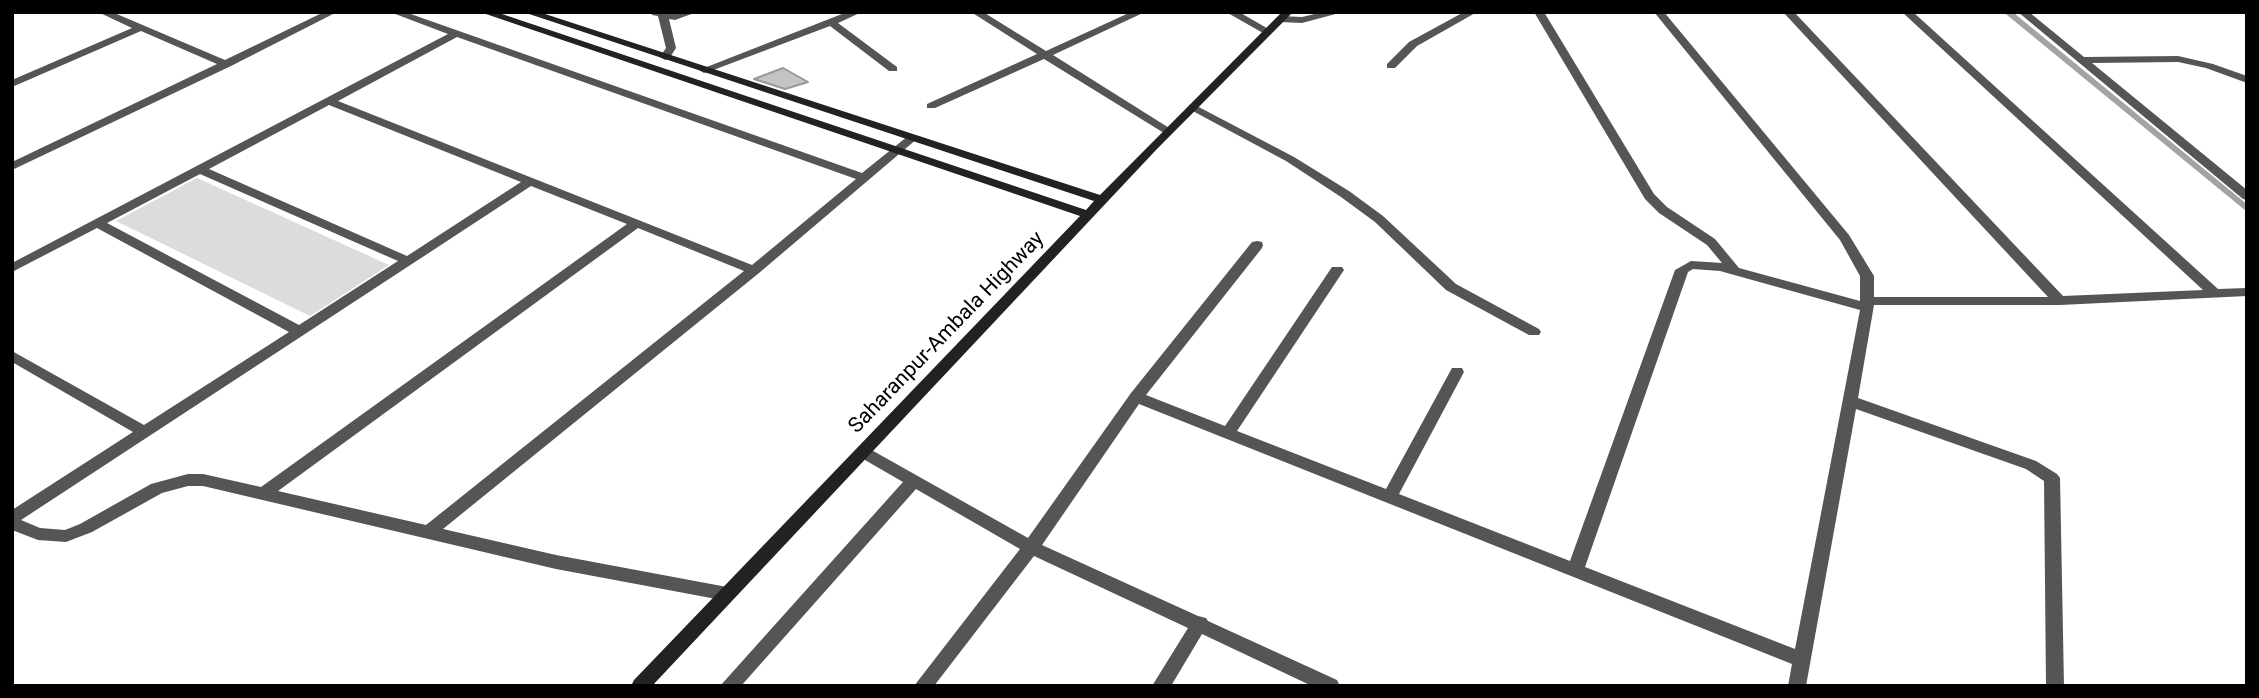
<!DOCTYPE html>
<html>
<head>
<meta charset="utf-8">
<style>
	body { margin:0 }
	#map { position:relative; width:2259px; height:698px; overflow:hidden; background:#fff; font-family:Roboto,sans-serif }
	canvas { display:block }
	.frame { position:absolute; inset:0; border:14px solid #000; pointer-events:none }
</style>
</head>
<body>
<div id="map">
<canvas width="2259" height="698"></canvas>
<div class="frame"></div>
</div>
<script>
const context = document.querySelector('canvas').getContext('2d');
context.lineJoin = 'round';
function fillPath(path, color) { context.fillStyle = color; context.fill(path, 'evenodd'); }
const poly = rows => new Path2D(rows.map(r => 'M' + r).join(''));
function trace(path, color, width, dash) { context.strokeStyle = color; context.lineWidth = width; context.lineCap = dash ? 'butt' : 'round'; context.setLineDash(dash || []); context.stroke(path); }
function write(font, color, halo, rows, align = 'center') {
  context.font = font + ' Roboto,sans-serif'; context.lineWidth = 5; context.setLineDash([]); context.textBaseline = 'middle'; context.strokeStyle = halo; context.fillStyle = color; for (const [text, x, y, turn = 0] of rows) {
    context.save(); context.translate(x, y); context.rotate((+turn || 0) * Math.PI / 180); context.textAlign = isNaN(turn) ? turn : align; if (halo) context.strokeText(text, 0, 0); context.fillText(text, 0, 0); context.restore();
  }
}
fillPath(poly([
	[197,178,389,265,310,316,116,221]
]), '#dcdcdc');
trace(poly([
	[2008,12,2247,208]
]), '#a3a3a3', 6);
const building = poly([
	[783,68,808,82,785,89,754,79,783,68]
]);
fillPath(building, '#c4c4c4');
trace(building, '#999', 2);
fillPath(poly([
	[98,12,112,12,225,60,324,12,337,12,231,66,12,170,12,162,217,64,141,31,12,87,12,80,132,28,98,12],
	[390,12,405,12,862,173,908,136,916,136,918,138,759,273,443,529,556,555,727,587,733,589,735,594,733,599,727,601,556,569,203,486,188,486,162,493,92,532,66,542,38,540,12,530,12,510,133,432,12,362,12,351,144,425,289,332,97,228,12,272,12,263,448,34,390,12],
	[457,37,856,179,752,265,338,101,457,37],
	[329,105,521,182,407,256,209,169,329,105],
	[200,174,398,261,299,325,107,223,200,174],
	[531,186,627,224,261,487,203,474,188,474,151,484,80,524,65,530,40,528,21,520,531,186],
	[638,228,744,271,426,525,278,491,638,228],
	[652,12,697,12,675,20,669,19,676,48,669,59,665,60,660,57,666,48,658,16,652,15,652,12],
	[847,12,862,12,838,23,897,67,897,71,889,71,830,26,708,72,704,73,699,70,847,12],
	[971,12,983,12,1046,51,1131,12,1145,12,1053,55,1174,131,1168,134,1164,133,1044,59,935,108,927,108,927,104,1037,54,971,12],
	[1226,12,1239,12,1272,31,1263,33,1226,12],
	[1323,12,1343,12,1302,23,1280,22,1275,19,1280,16,1302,17,1323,12],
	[1464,12,1477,12,1417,46,1395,68,1387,68,1387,64,1409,42,1464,12],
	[1534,12,1544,12,1654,194,1667,207,1715,239,1739,268,1860,301,1860,276,1840,240,1654,12,1664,12,1849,235,1874,276,1874,297,2048,297,1783,12,1794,12,2063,296,2203,290,1902,12,1913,12,2218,289,2247,288,2247,296,2060,305,1874,305,1858,398,2036,461,2057,474,2060,478,2064,686,2046,686,2044,481,2026,469,1856,409,1806,686,1788,686,1792,664,1139,404,1042,545,1198,616,1206,618,1208,621,1337,680,1340,686,1312,686,1202,634,1171,686,1152,686,1188,628,1034,556,934,686,914,686,1020,549,916,489,741,686,720,686,903,482,858,456,855,452,858,448,868,448,1028,538,1131,393,1252,242,1257,241,1262,242,1263,245,1262,248,1146,395,1225,426,1332,267,1342,267,1344,270,1237,431,1386,489,1452,368,1462,368,1464,372,1399,494,1570,561,1675,270,1691,261,1722,263,1707,245,1659,213,1645,199,1534,12],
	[1693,269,1720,271,1860,310,1795,649,1585,567,1688,272,1693,269],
	[2018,12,2029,12,2084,57,2178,56,2213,64,2247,76,2247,83,2206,68,2178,62,2092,63,2247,190,2247,200,2243,199,2018,12],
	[1193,104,1294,157,1349,191,1383,216,1456,284,1539,329,1541,332,1539,335,1529,335,1446,290,1375,222,1341,197,1286,161,1189,109,1189,105,1193,104]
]), '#555');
fillPath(poly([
	[480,12,496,12,1086,210,1094,201,523,12,539,12,1100,195,1282,12,1293,12,1156,150,652,686,631,686,634,680,1080,216,480,12]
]), '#222');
write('21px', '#000', '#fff', [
	["Saharanpur-Ambala Highway",947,333,-46]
]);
</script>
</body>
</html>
